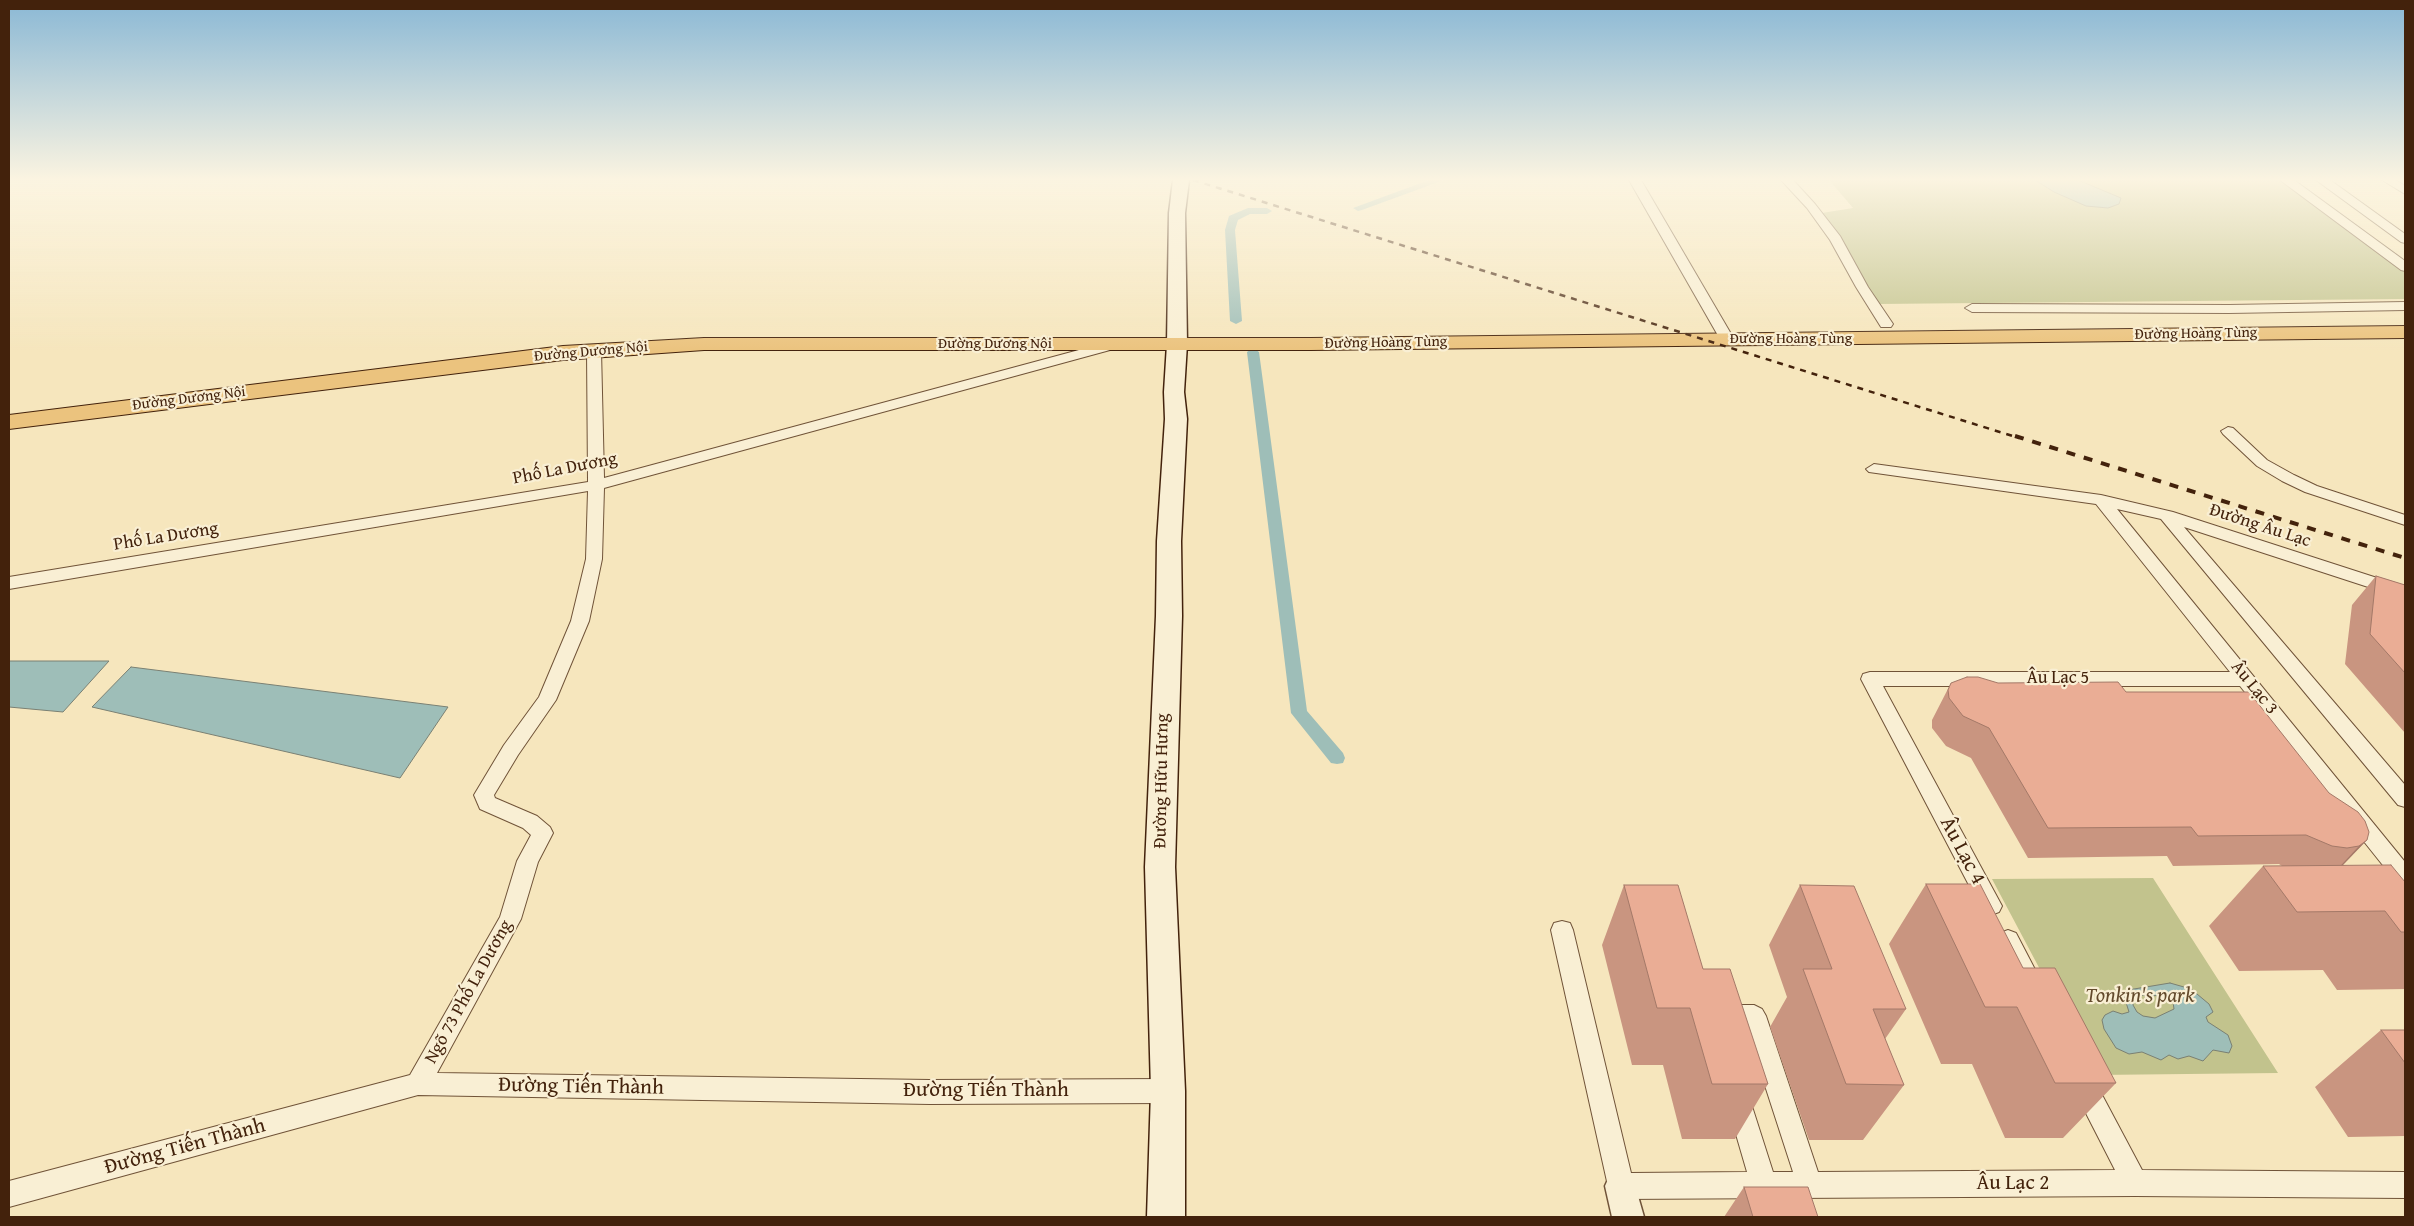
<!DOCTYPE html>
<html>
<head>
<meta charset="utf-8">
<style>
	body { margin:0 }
	#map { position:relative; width:2414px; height:1226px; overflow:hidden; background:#f6e6bd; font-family:"Gentium Book Plus",serif }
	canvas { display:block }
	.frame { position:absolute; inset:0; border:10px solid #43220c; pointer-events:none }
</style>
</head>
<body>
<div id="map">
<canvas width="2414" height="1226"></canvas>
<div class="frame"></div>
</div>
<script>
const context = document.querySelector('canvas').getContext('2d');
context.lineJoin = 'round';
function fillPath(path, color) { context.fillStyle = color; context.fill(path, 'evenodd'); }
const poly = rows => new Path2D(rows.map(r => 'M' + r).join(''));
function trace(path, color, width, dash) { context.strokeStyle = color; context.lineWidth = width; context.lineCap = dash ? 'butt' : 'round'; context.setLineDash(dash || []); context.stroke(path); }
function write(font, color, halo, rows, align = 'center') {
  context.font = font + ' "Gentium Book Plus",serif'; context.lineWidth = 4.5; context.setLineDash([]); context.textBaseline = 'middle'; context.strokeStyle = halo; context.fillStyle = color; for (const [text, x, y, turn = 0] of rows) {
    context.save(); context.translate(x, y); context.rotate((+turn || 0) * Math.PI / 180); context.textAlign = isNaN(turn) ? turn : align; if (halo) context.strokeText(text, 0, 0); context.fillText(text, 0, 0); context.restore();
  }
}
fillPath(poly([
	[1829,180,2283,180,2405,270,2405,299,1877,304,1822,213,1853,208],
	[2153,878,2278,1073,2096,1075,1992,879]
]), '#c2c38d');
const water = poly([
	[2035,180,2078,180,2121,198,2119,204,2108,208,2086,206,2054,192,2035,180],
	[9,661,109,661,63,712,9,707,9,661],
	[131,667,448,707,400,778,92,707,131,667],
	[2170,983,2191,989,2209,1004,2213,1012,2206,1017,2208,1022,2228,1035,2232,1046,2229,1053,2213,1050,2203,1061,2189,1056,2178,1059,2169,1055,2161,1060,2142,1052,2129,1054,2116,1048,2104,1029,2102,1020,2105,1015,2113,1011,2122,1014,2129,1012,2124,996,2124,992,2128,990,2170,983],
	[2139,995,2166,996,2173,1002,2174,1009,2155,1018,2143,1016,2137,1012,2133,1005,2134,996,2139,995]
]);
fillPath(water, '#9ebeb8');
trace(water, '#7a8073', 1);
fillPath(poly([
	[1429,180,1444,180,1362,210,1358,211,1353,208,1429,180],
	[1248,208,1267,208,1272,211,1267,214,1250,214,1238,220,1235,230,1242,321,1236,324,1230,321,1225,230,1229,216,1248,208],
	[1253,348,1259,352,1307,711,1343,753,1345,758,1343,763,1337,764,1331,763,1291,713,1247,352,1253,348]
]), '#9ebeb8');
const minor = poly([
	[1629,180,1641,180,1734,339,1732,342,1727,343,1720,339,1629,180],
	[1781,180,1793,180,1815,204,1840,236,1868,287,1893,324,1891,327,1881,327,1856,287,1830,240,1807,208,1781,180],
	[2280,180,2294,180,2405,261,2405,271,2401,270,2280,180],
	[2316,180,2330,180,2405,234,2405,243,2401,242,2316,180],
	[2382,180,2396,180,2405,186,2405,194,2382,180],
	[2405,302,2405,310,2229,313,1972,312,1965,308,1972,304,2229,305,2405,302],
	[1116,340,1121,341,1123,344,1121,347,604,488,602,559,589,621,556,700,518,755,494,795,495,798,537,816,550,827,553,833,538,862,521,919,437,1073,930,1080,1168,1079,1177,1083,1180,1091,1177,1099,1168,1103,930,1104,418,1095,9,1207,9,1181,410,1075,500,917,517,861,531,835,523,828,480,809,474,795,504,745,539,697,571,621,586,559,588,491,9,589,9,577,588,482,587,350,594,346,601,350,604,478,1116,340],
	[2228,427,2233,428,2267,460,2294,475,2317,486,2405,515,2405,525,2305,492,2282,481,2257,466,2223,434,2221,431,2228,427],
	[1874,464,2101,495,2173,512,2405,587,2405,599,2184,527,2405,785,2405,807,2398,805,2161,519,2117,509,2405,862,2405,886,2397,883,2240,686,1883,686,2002,906,1999,912,1991,915,1983,912,1861,679,1863,674,1870,672,2230,672,2096,504,1869,472,1866,469,1874,464],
	[1562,921,1570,923,1573,930,1631,1173,1747,1172,1726,1100,1729,1092,1738,1088,1747,1092,1750,1100,1773,1172,1793,1172,1746,1027,1722,1027,1714,1023,1710,1016,1714,1009,1722,1005,1754,1005,1762,1009,1766,1016,1818,1172,2115,1170,2071,1084,2074,1076,2083,1073,2092,1076,2142,1170,2405,1172,2405,1198,2135,1196,1621,1199,1612,1195,1608,1186,1551,930,1554,923,1562,921],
	[2008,930,2016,933,2041,981,2044,988,2041,995,2033,998,2025,995,2000,947,1997,940,2000,933,2008,930]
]);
const tertiary = poly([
	[1621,1170,1632,1175,1644,1217,1612,1217,1605,1186,1610,1175,1621,1170]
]);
const secondary = poly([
	[1173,180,1189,180,1185,213,1187,344,1184,392,1187,419,1181,541,1182,616,1175,867,1185,1091,1185,1217,1147,1217,1151,1091,1145,867,1156,616,1157,541,1165,419,1164,392,1167,344,1169,213,1173,180]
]);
const primary = poly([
	[2405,326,2405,338,1311,350,704,350,563,360,9,429,9,415,563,346,704,338,1311,338,2405,326]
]);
trace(minor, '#705338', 2);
trace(tertiary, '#705338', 3);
trace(secondary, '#43220c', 3);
trace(primary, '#43220c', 2);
fillPath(minor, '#f9efd4');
fillPath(tertiary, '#f9efd4');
fillPath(secondary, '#f9efd4');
fillPath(primary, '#ebc37e');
trace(poly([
	[1193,180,2019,438]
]), '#43220c', 2.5, [6, 6]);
trace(poly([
	[2015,436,2405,558]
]), '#43220c', 4, [9, 9]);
fillPath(poly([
	[2376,576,2405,585,2405,733,2345,664,2352,605],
	[1951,683,1998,683,2126,692,2367,840,2343,865,2405,882,2405,989,2337,990,2323,970,2239,971,2209,926,2263,866,2282,866,2279,864,2173,866,2167,856,2028,858,1971,758,1946,746,1932,728,1932,720],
	[1926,884,2023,968,2116,1083,2063,1138,2005,1138,1972,1064,1941,1064,1889,944],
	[1624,885,1703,969,1768,1084,1735,1139,1682,1139,1663,1065,1632,1065,1602,945],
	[1800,885,1906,1009,1885,1039,1904,1085,1863,1140,1809,1140,1770,1027,1787,997,1769,945],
	[2381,1030,2405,1030,2405,1136,2348,1137,2315,1087],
	[1744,1187,1818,1217,1724,1217]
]), '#c99580');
fillPath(poly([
	[2367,840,2338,870,2331,876,2359,846]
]), '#a47968');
const building = poly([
	[2376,576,2405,585,2405,673,2370,634,2376,576],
	[1967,677,1978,677,1998,683,2118,682,2126,692,2249,692,2329,793,2358,812,2365,821,2369,832,2367,840,2359,846,2347,848,2332,846,2306,835,2198,836,2191,827,2048,828,1989,728,1963,716,1949,698,1948,690,1951,683,1967,677],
	[2391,865,2405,882,2405,932,2401,932,2385,911,2297,912,2263,866,2391,865],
	[1926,884,1980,884,2023,968,2055,968,2116,1083,2055,1083,2017,1007,1985,1007,1926,884],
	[1624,885,1678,885,1703,969,1730,969,1768,1084,1712,1084,1690,1008,1657,1008,1624,885],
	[1800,885,1854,886,1906,1009,1873,1009,1904,1085,1846,1084,1803,969,1832,969,1800,885],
	[2381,1030,2405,1030,2405,1063,2381,1030],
	[1744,1187,1808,1187,1818,1217,1753,1217,1744,1187]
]);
fillPath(building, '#eaad95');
trace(building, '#a47968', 1);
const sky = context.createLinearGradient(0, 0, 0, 352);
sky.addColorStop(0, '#8ab8d5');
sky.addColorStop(0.51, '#fbf4e1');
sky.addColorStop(1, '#fbf4e100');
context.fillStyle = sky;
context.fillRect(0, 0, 2414, 352);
write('15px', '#43220c', '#f9efd4', [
	["Đường Hoàng Tùng",2196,334,-1],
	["Đường Hoàng Tùng",1791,339],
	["Đường Hoàng Tùng",1386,343,-1],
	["Đường Dương Nội",995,344],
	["Đường Dương Nội",591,352,-5],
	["Đường Dương Nội",189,399,-7]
]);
write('18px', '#43220c', '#f9efd4', [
	["Phố La Dương",565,469,-11],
	["Đường Âu Lạc",2260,526,18],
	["Phố La Dương",166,537,-9],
	["Âu Lạc 5",2058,678],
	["Âu Lạc 3",2254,688,51],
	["Đường Hữu Hưng",1162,781,-89],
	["Ngõ 73 Phố La Dương",469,992,-61]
]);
write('21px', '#43220c', '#f9efd4', [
	["Âu Lạc 4",1962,851,62],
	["Đường Tiến Thành",581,1087,1],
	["Đường Tiến Thành",986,1091],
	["Đường Tiến Thành",185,1147,-15],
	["Âu Lạc 2",2013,1184]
]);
write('italic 21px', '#634a2c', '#f9efd4', [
	["Tonkin's park",2140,997]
]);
</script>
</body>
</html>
